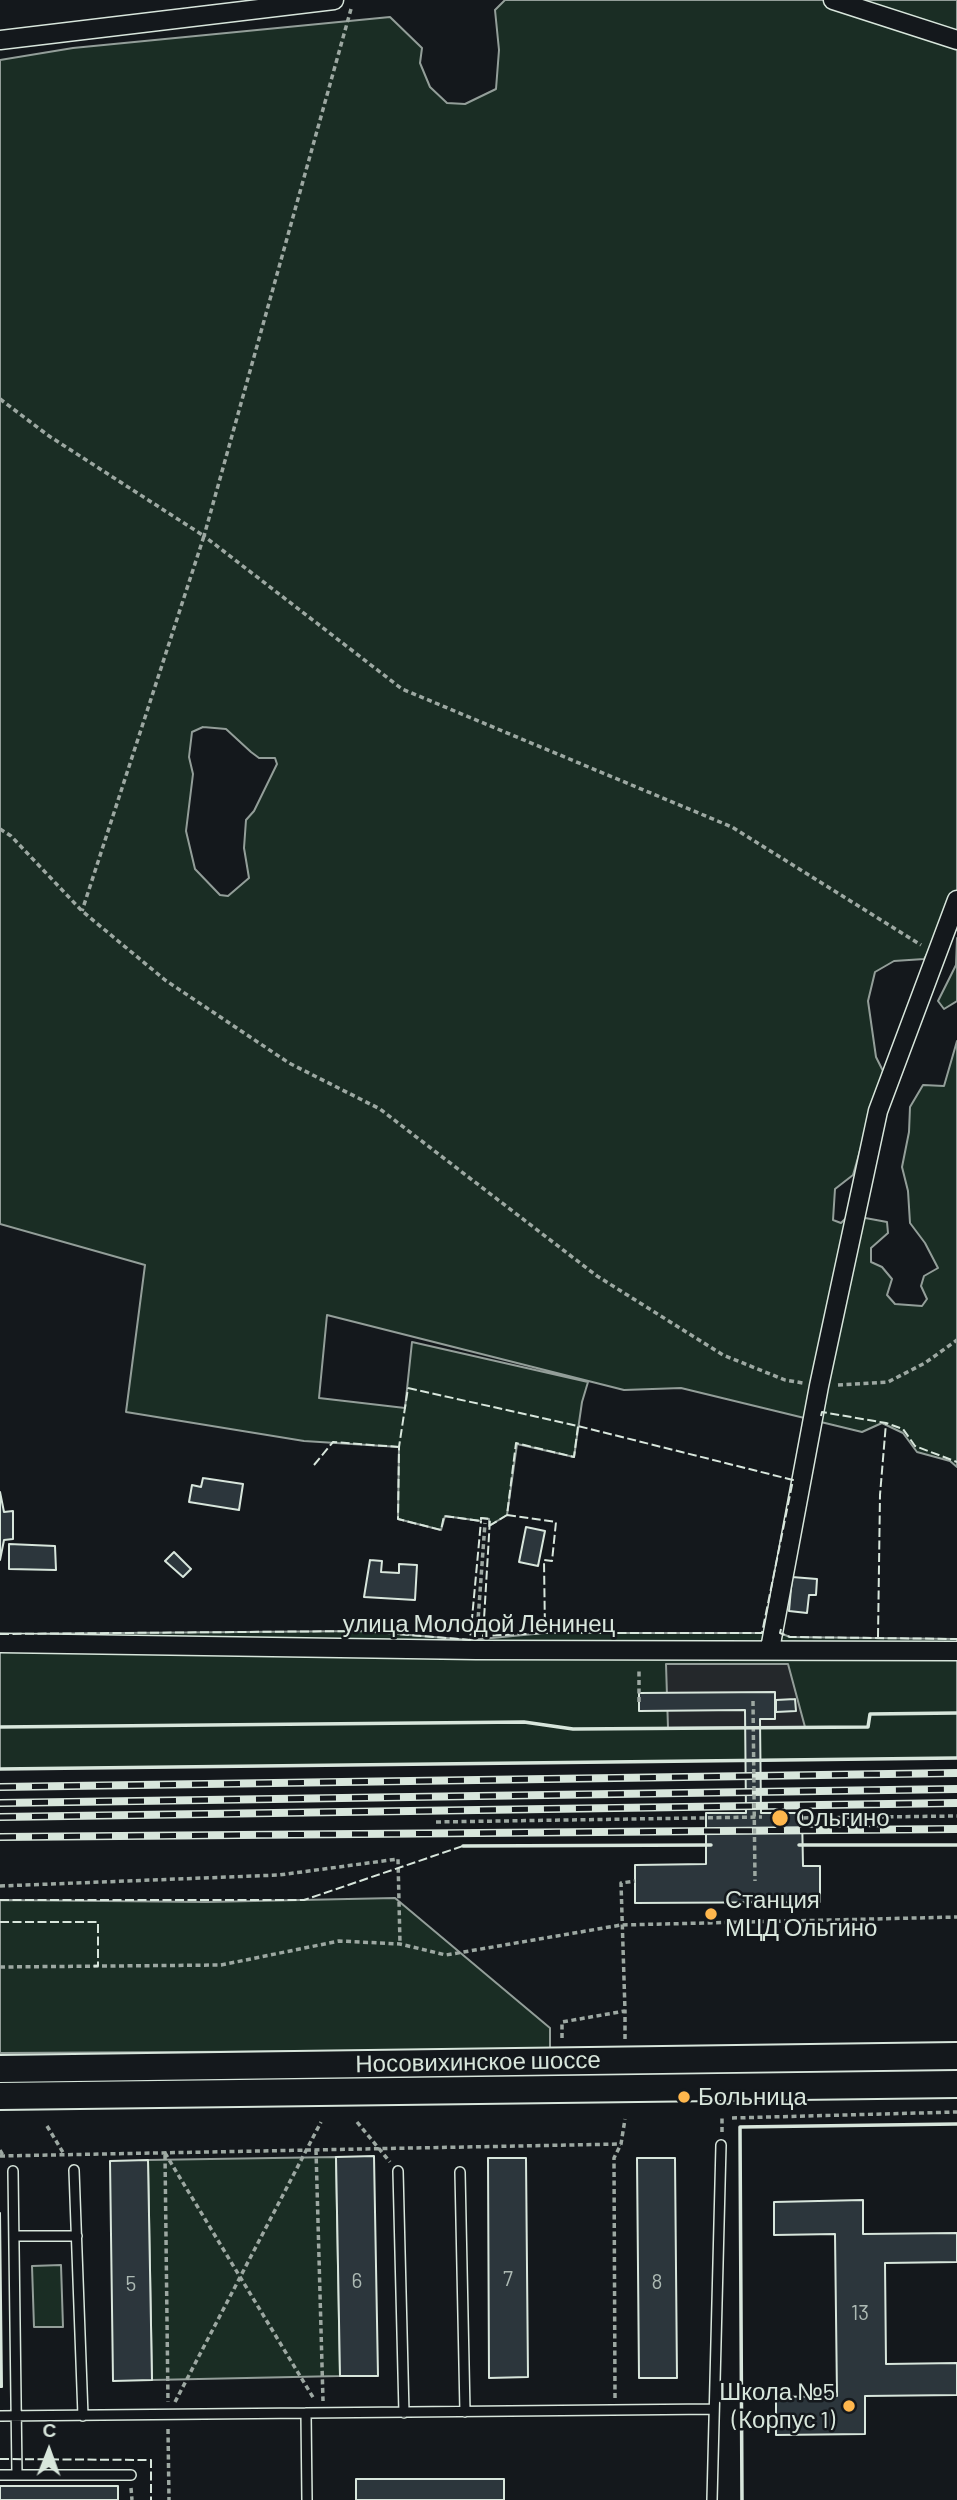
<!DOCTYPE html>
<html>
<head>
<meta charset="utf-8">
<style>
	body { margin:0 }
	#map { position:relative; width:957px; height:2500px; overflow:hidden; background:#14181c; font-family:Barlow,sans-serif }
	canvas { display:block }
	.north { position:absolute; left:14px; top:2416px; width:70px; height:70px; -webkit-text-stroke:5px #14181c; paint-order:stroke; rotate:1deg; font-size:19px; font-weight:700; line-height:28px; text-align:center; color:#d8e6dc }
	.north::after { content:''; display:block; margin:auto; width:24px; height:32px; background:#d8e6dc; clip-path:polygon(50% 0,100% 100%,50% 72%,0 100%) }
</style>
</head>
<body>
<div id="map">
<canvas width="957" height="2500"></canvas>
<div class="north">С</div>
</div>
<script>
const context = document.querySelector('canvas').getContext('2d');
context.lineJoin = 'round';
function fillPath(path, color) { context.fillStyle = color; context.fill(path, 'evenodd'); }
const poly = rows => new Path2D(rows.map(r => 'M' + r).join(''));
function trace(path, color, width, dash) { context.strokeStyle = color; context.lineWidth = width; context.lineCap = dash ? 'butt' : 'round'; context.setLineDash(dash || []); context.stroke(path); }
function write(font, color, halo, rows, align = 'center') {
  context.font = font + ' Barlow,sans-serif'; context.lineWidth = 5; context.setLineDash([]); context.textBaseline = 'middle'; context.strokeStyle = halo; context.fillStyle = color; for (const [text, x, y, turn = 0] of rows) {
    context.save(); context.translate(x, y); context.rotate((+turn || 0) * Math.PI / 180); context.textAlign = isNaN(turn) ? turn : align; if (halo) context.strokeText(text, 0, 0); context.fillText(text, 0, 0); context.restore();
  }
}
const green = poly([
	[505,0,957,0,957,930,944,926,924,959,894,961,875,972,868,1001,876,1057,883,1071,853,1175,835,1189,833,1220,841,1223,849,1215,887,1222,888,1233,871,1248,871,1262,882,1267,892,1279,887,1295,895,1304,922,1306,927,1299,921,1286,924,1276,938,1268,925,1243,910,1223,908,1191,902,1167,909,1132,910,1107,923,1085,944,1086,957,1041,957,1467,950,1461,917,1452,903,1433,882,1423,862,1432,681,1388,624,1390,327,1315,319,1398,405,1408,412,1342,588,1382,582,1402,574,1457,517,1444,507,1515,489,1526,489,1519,481,1518,481,1521,445,1516,441,1530,398,1519,399,1447,304,1441,126,1412,145,1265,0,1224,0,60,73,48,390,17,422,48,420,63,430,87,447,103,465,104,496,89,499,50,495,10,505,0],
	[203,727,226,729,251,752,259,758,275,758,277,764,254,811,246,820,244,848,249,878,228,896,220,895,195,869,186,831,193,774,189,757,192,732,203,727],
	[957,938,957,1001,944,1009,938,1001,956,965,957,938],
	[362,1631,470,1640,545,1633,780,1633,790,1637,957,1639,957,1758,0,1769,0,1634,362,1631],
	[395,1898,550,2028,550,2050,0,2053,0,1900,207,1902,395,1898],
	[336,2157,340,2376,152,2380,148,2160,336,2157],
	[61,2265,63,2327,34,2327,32,2266,61,2265]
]);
fillPath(green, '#1a2d24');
trace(green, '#939e99', 2);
const parking = poly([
	[666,1664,788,1664,805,1727,668,1728,666,1664]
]);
fillPath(parking, '#24282b');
trace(parking, '#939e99', 2);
const building = poly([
	[203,1478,243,1484,239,1510,189,1502,192,1485,201,1487,203,1478],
	[0,1492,4,1512,13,1511,13,1539,4,1540,0,1560,0,1492],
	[526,1527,545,1531,538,1566,519,1562,526,1527],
	[9,1544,55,1546,56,1570,9,1569,9,1544],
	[174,1552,191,1569,183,1577,165,1561,174,1552],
	[370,1560,382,1561,381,1572,399,1573,399,1564,417,1565,415,1600,364,1597,370,1560],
	[792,1577,817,1579,816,1595,809,1595,807,1613,789,1611,792,1577],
	[775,1692,775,1719,760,1719,761,1813,802,1813,803,1866,820,1866,820,1902,635,1903,635,1865,706,1864,706,1813,746,1813,745,1710,639,1711,639,1693,775,1692],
	[795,1699,796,1711,776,1712,776,1700,795,1699],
	[374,2156,378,2376,340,2376,336,2157,374,2156],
	[488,2158,526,2158,528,2377,489,2378,488,2158],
	[637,2158,675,2158,677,2378,639,2378,637,2158],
	[148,2160,152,2380,113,2381,110,2161,148,2160],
	[863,2200,863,2234,957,2233,957,2262,885,2263,886,2364,957,2363,957,2395,865,2396,865,2434,776,2435,776,2397,837,2396,835,2234,774,2235,774,2202,863,2200],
	[0,2213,2,2387,0,2387,0,2213],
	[356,2479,504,2479,504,2500,356,2500,356,2479],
	[0,2486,118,2486,118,2500,0,2500,0,2486]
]);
fillPath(building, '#2c363c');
trace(building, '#d8e6dc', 2);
const lane = poly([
	[74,2170,83,2416],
	[398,2171,404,2413],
	[460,2172,465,2412],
	[14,2236,77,2236],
	[306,2413,307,2500],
	[0,2416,714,2409],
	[0,2475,17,2475,13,2171],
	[17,2475,131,2475],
	[712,2500,721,2145]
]);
const street = poly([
	[833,0,957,40],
	[0,40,334,0],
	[0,1643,476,1650,957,1651],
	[770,1649,819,1386,878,1111,957,900]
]);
const secondary = poly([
	[0,2069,957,2056],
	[0,2096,957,2084]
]);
trace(lane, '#d8e6dc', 12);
trace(street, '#d8e6dc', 21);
trace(secondary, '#d8e6dc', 30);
trace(poly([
	[351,9,204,536,402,689,732,827,921,945],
	[0,399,49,436,204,536,82,911],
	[0,829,11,836,82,911,165,980,289,1063,380,1109,597,1276,723,1355,785,1380,803,1383],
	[838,1385,888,1382,925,1363,957,1340],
	[477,1634,485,1523],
	[639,1702,639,1669],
	[795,1818,957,1816],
	[436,1822,762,1817],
	[0,1886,279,1875,398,1859,400,1943],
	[0,1967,221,1965,339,1941,400,1944,446,1955,621,1925,957,1917],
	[562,2038,562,2022,625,2011,621,1883,635,1881],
	[625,2039,625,2011],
	[732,2118,957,2112],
	[357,2122,390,2162],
	[47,2126,64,2154],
	[722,2132,722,2118],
	[0,2150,4,2157],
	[316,2150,323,2401],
	[165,2153,314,2399],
	[165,2155,168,2402],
	[0,2156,621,2144],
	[615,2398,614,2158,621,2144,625,2119],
	[175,2402,321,2122],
	[168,2429,169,2500],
	[131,2488,132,2500]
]), '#9da8a2', 3.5, [5, 3.5]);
trace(lane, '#14181c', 9);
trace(street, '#14181c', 18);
trace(secondary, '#14181c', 26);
const rail = poly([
	[0,1787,957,1773],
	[0,1803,957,1789],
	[0,1817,957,1803],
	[0,1837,957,1829]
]);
trace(rail, '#d8e6dc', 8);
trace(rail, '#14181c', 5, [16]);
trace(poly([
	[753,1701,755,1881]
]), '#9da8a2', 3.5, [5, 3.5]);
trace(poly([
	[408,1388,578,1426,793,1480,762,1633,545,1633,483,1636,490,1519,481,1518,481,1521,444,1516,441,1530,398,1519,399,1447,408,1388],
	[821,1416,822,1412,886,1423,903,1429,915,1446,957,1462],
	[314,1465,333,1442,399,1447],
	[507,1515,556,1522,552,1561,544,1560,545,1633],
	[489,1526,507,1515,516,1443,574,1457,578,1426],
	[781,1629,780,1633,790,1637,957,1639],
	[0,1634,362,1631,470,1640,481,1521],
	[878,1637,880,1495,886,1423],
	[0,1900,304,1900,463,1846],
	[0,1922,98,1922,98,1966,93,1966],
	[0,2459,151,2460,151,2500]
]), '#d8e6dc', 2, [9, 3.5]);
trace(poly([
	[0,1727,524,1722,573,1729,868,1727,870,1714,957,1713],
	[0,1769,957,1758],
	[799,1845,957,1845],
	[463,1846,711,1845],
	[742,2500,740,2127,957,2124]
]), '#d8e6dc', 3.5);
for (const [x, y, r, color] of [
	[780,1818,9,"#ffb74d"],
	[711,1914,7,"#ffb74d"],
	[684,2097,7,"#ffb74d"],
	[849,2406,7,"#ffb74d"]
]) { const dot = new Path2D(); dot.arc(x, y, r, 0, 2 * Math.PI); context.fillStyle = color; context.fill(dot); trace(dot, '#14181c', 2.5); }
write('21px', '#adbab4', null, [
	["7",508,2279],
	["6",357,2281],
	["8",657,2282],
	["5",131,2284],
	["13",860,2313]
]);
write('24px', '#d8e6dc', '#14181c', [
	["улица Молодой Ленинец",479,1624],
	["Носовихинское шоссе",478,2062,-1]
]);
write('24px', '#d8e6dc', '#14181c', [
	["Ольгино",796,1818],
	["Станция",725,1900],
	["МЦД Ольгино",725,1928],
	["Больница",698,2097],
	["Школа №5",835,2392,"right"],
	["(Корпус 1)",835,2420,"right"]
], 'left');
</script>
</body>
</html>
